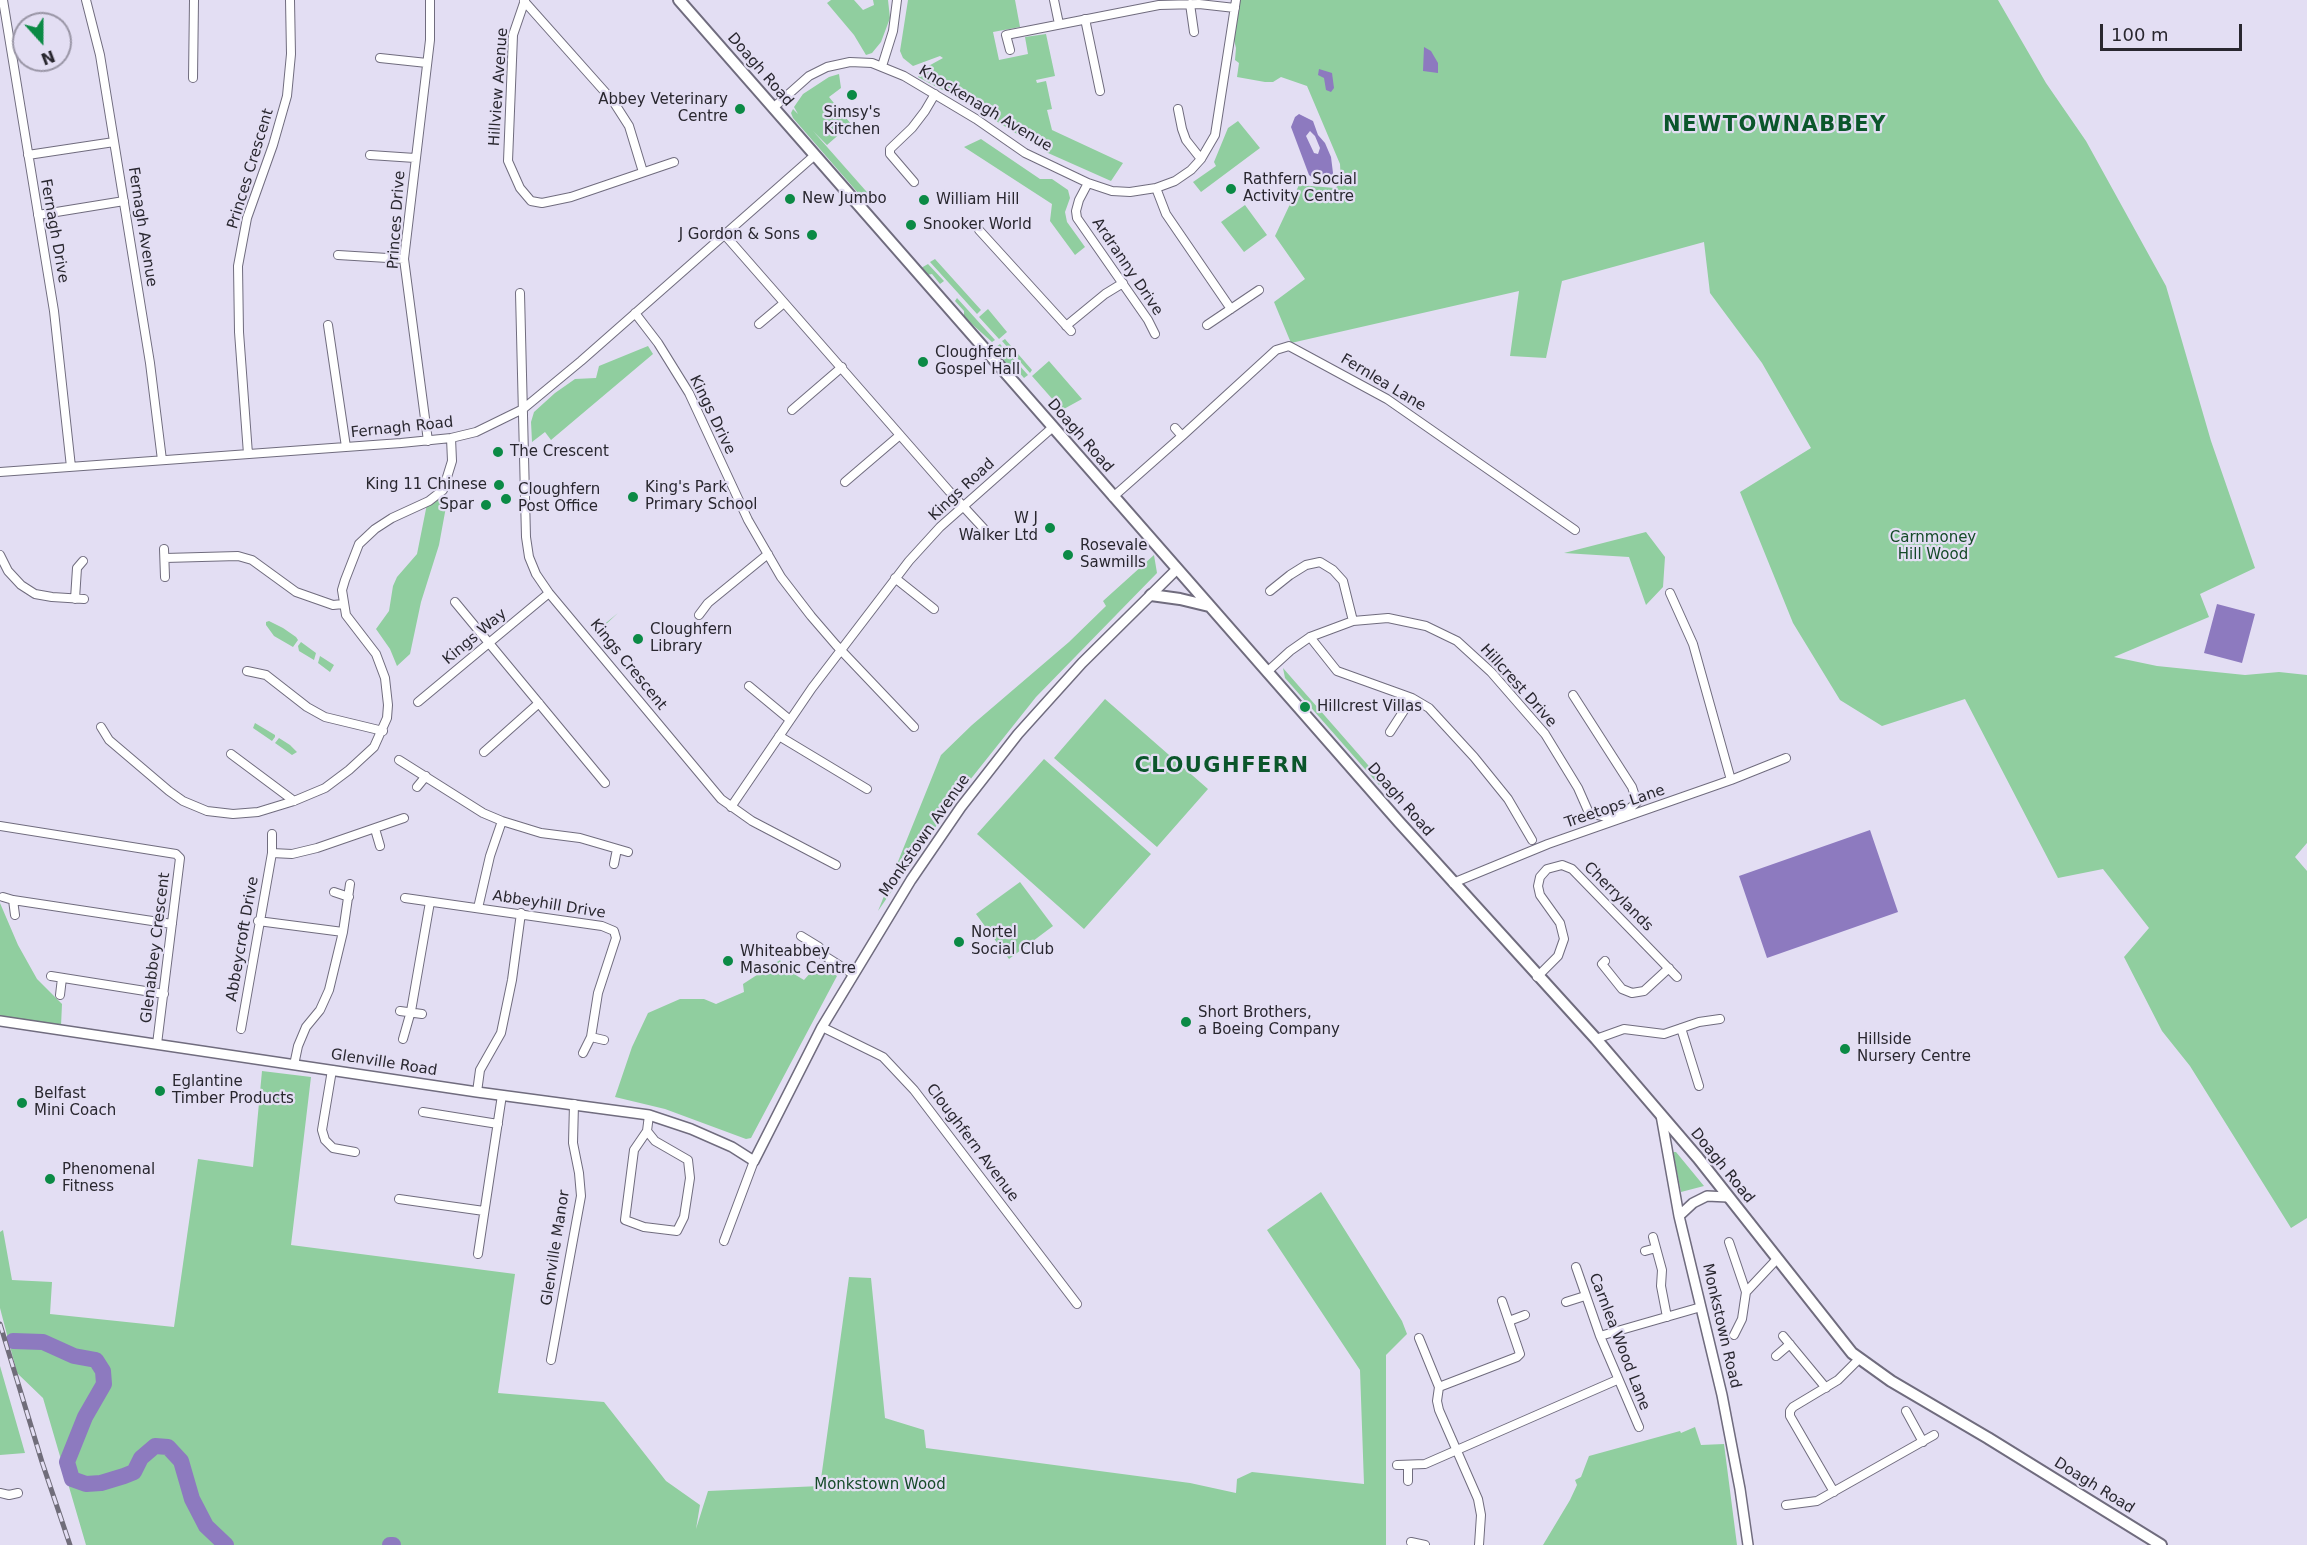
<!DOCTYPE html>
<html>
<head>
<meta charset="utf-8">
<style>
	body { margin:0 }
	#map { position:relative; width:2307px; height:1545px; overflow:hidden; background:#e3def3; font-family:"DejaVu Sans",sans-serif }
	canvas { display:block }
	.north { position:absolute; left:12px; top:12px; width:60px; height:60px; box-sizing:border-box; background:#e3def3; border:2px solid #9995a5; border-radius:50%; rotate:159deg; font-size:16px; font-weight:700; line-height:24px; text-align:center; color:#29272f }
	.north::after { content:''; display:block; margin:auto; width:21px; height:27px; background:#0b8a45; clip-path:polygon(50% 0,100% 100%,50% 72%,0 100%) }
	.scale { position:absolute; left:2100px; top:24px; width:142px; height:27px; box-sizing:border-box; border:3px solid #29272f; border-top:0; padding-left:8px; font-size:18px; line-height:21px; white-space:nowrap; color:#29272f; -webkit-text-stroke:4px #e3def3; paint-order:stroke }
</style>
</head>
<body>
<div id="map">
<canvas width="2307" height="1545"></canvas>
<div class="north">N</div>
<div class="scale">100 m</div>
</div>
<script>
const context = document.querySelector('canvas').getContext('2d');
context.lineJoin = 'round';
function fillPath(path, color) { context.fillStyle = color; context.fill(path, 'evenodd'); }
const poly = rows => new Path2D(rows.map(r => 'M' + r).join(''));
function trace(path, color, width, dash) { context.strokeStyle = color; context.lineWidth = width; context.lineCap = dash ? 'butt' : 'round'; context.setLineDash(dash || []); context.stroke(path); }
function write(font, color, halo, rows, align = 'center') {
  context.font = font + ' "DejaVu Sans",sans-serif'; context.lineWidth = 4.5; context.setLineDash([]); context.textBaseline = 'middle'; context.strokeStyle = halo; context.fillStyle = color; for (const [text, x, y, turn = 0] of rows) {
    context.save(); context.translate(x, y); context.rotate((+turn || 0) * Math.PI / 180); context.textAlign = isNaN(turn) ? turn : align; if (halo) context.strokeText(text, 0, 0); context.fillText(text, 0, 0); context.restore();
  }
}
fillPath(poly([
	[831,0,854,0,863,10,874,5,873,0,888,0,890,18,881,42,872,53,866,55,854,35,827,3],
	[908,0,1015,0,1020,27,993,32,999,60,1028,54,1025,37,1046,34,1055,76,1036,80,1037,83,1046,81,1052,109,1047,110,1052,130,1123,163,1111,181,1048,153,965,102,918,77,923,69,943,58,940,56,913,66,903,58,900,51],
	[1240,0,1998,0,2046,83,2086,141,2166,286,2211,441,2255,568,2200,594,2209,617,2114,657,2157,666,2245,675,2279,672,2307,675,2307,843,2295,857,2307,871,2307,1218,2291,1228,2190,1066,2162,1031,2124,957,2149,928,2103,869,2058,878,1965,699,1882,726,1840,700,1793,623,1740,492,1811,448,1762,363,1710,293,1704,242,1562,281,1546,358,1510,356,1519,291,1291,343,1274,302,1305,279,1275,236,1299,185,1335,188,1341,183,1340,164,1307,86,1281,77,1273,82,1265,82,1237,77,1239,63,1235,60,1236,48,1234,40],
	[839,74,841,88,829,97,851,124,827,145,813,131,873,199,865,201,793,118,791,113,793,109,798,114,794,107,803,94,829,77],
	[1238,121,1260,148,1201,192,1193,182,1216,166,1214,162,1228,128],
	[981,139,1040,179,1052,179,1068,190,1070,198,1065,212,1067,222,1085,247,1075,255,1050,221,1052,204,964,147],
	[1245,205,1267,235,1244,252,1221,222],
	[935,259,981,310,977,314,930,262],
	[928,264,944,281,940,284,932,274,927,275,921,268],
	[957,298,995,340,992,342,964,317,964,311,955,301],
	[988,309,1007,332,999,339,979,317],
	[1005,339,1032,370,1030,373,1002,341],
	[1000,344,1028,375,1024,378,1015,368,1009,368,1003,361,996,347],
	[648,346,653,354,551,440,545,432,532,442,531,422,534,412,555,393,575,379,596,378,599,366],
	[1049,361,1082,399,1062,410,1032,376],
	[438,496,448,496,439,545,421,602,410,654,397,666,390,649,376,629,389,611,393,586,397,577,417,554,427,504],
	[1646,532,1665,557,1663,587,1646,605,1629,557,1564,553],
	[1154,555,1157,573,1036,697,954,800,878,911,941,755,972,725,1069,642,1106,606,1103,601],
	[618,613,604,626,610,636,607,640,599,637,596,631],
	[269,621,283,628,296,637,298,640,293,647,274,636,266,625,266,622],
	[301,642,316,653,314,660,299,651,298,646],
	[320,656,334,665,330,672,318,663],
	[1283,668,1382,781,1379,785,1285,678],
	[1105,699,1208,789,1157,847,1054,758],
	[255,723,275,735,275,737,272,741,253,728],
	[279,738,290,745,297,752,292,755,275,743],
	[1044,759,1151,854,1084,929,977,834],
	[1020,882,1053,926,1009,959,976,914],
	[0,903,18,945,37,979,62,1004,61,1026,0,1019],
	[780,960,784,968,804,980,819,963,837,976,751,1138,746,1139,665,1109,615,1097,632,1047,648,1013,680,999,704,999,716,1004,744,992,743,984],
	[262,1071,311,1077,291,1245,515,1274,498,1393,604,1402,666,1481,700,1505,696,1529,708,1491,820,1486,849,1277,871,1278,885,1418,924,1430,926,1448,1190,1483,1236,1493,1237,1479,1252,1472,1364,1484,1360,1370,1267,1230,1321,1192,1402,1321,1407,1334,1386,1355,1386,1545,86,1545,43,1398,17,1373,0,1308,0,1232,3,1230,12,1280,52,1282,50,1314,174,1327,198,1159,253,1167],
	[1673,1152,1676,1152,1704,1186,1681,1192],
	[0,1366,25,1453,0,1455],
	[1695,1427,1701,1445,1724,1444,1737,1545,1543,1545,1570,1500,1577,1485,1575,1480,1581,1477,1589,1456,1680,1431,1681,1433]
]), '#90ce9f');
fillPath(poly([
	[1424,47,1431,51,1438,63,1438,73,1423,71],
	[1319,69,1332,73,1334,88,1331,92,1326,90,1324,78,1318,75],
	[1299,114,1313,121,1318,135,1325,143,1331,157,1333,173,1333,178,1330,182,1318,182,1309,175,1291,127,1295,117],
	[1310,131,1315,136,1320,148,1318,154,1314,153,1306,136],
	[2217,604,2255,614,2242,663,2204,653],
	[1870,830,1898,912,1767,958,1739,876]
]), '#8d7abf');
trace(poly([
	[13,1341,43,1342,74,1356,96,1360,103,1371,104,1384,85,1417,67,1462,72,1479,86,1484,101,1483,124,1476,134,1472,141,1458,155,1446,168,1447,181,1461,192,1499,206,1526,226,1545],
	[390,1545,393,1545]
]), '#8d7abf', 16);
const minor = poly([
	[3,0,54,311,71,467],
	[86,0,100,55,150,363,162,460],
	[525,0,513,35,508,161,520,188,531,201,542,203,571,197,674,162],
	[1054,0,1059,24],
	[524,1,613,101,629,126,643,172],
	[1190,4,1194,32],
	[1085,19,1100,91],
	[1010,50,1006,35,1159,5,1199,4,1235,8],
	[380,58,427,63],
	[882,66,893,31,897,0],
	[193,78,194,0],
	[773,108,809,76,827,67,850,62,872,63,904,76,976,119,1025,153,1088,183,1112,191,1130,192,1156,188,1175,181,1191,170,1201,159,1215,135,1236,0],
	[1178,109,1182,129,1186,140,1201,159],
	[28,155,114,142],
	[370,155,415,158],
	[914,182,890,154,890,149,912,128,925,111,935,94],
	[1088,183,1079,200,1076,211,1077,218,1148,320,1155,334],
	[1156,188,1166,214,1231,309],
	[38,215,124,201],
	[979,230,1071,331],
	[724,234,949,491,985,530],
	[338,255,404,259],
	[520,293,526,537,529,557,536,574,549,593,721,799,752,821,836,865],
	[635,313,658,343,689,393,748,520,781,577,811,616,836,645,914,727],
	[759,324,784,303],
	[328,325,346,447],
	[1207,325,1259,290],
	[1066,326,1105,294,1123,283],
	[792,410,842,367],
	[1182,436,1276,350,1289,346,1387,399,1575,530],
	[428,441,404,259,430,40,430,0],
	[248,454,239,332,238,266,247,218,273,145,287,96,291,54,290,0],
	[0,472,401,443,451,438,476,432,523,409,581,361,815,155],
	[845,482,900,435],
	[1113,497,1182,436,1175,428],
	[164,549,165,577],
	[0,555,8,571,21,585,35,594,52,597,84,599],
	[165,558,238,556,252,560,296,592,333,605,343,604],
	[895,578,934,609],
	[1270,591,1290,575,1306,565,1320,562,1333,570,1343,581,1353,621],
	[1670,593,1693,644,1731,780],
	[75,599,77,568,83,561],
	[455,602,605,783],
	[699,615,708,603,768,554],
	[1310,637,1337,671,1412,698,1429,708,1474,757,1508,799,1532,840],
	[247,671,266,675,307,707,325,717,383,731],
	[1267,672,1290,651,1310,637,1353,621,1388,618,1426,626,1457,641,1491,672,1545,734,1578,788,1589,813,1607,817,1627,811,1637,802,1632,787,1573,695],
	[749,686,790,720],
	[418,702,549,593],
	[101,727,109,740,169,791,183,801,207,811,233,814,258,812,294,801,325,788,349,770,374,747,387,718,388,705,385,678,376,654,346,615,342,590,345,580,359,544,375,529,392,518,429,501,443,490,452,461,451,438],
	[1390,732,1412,698],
	[779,736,867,789],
	[484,752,539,703],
	[231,754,294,801],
	[399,760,483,813,502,821,541,833,580,838,628,852],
	[417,787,426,776],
	[731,807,812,688,909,561,940,527,1053,427],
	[0,826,176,854,180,858,157,1044],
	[375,829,380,846],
	[272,853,292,854,317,848,404,818],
	[614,864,617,849],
	[1453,883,1548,844,1731,780,1786,758],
	[334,892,349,897],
	[3,897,13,900,172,924],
	[405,898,602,926,614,931,616,938,598,993,591,1037,583,1053],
	[13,900,15,915],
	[478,908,490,856,502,821],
	[258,921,343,932],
	[801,936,819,947,823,955,853,974],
	[1605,961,1602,964,1622,989,1632,993,1644,991,1669,968],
	[51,976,164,994],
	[1537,977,1558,956,1564,939,1560,923,1540,895,1538,886,1540,877,1547,869,1562,865,1572,869,1677,977],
	[60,995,62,978],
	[400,1011,422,1014],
	[822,1027,883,1057,914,1090,1077,1304],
	[1681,1028,1699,1086],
	[241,1029,272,853,272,834],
	[591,1037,604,1040],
	[403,1039,411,1011,430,902],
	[1596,1039,1624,1029,1664,1034,1699,1022,1720,1019],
	[294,1065,298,1046,306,1027,320,1010,329,990,343,932,350,884],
	[332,1070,322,1130,325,1140,333,1148,355,1152],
	[477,1092,480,1070,501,1033,512,980,521,913],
	[423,1112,498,1124],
	[647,1131,634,1150,625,1220,644,1227,677,1231,684,1217,690,1178,688,1160,655,1141,647,1131,649,1115],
	[399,1199,484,1211],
	[1653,1237,1662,1270,1661,1286,1667,1317],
	[724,1241,754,1161],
	[1729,1242,1746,1292,1742,1319,1734,1335],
	[1645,1251,1656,1248],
	[478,1254,502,1095],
	[1576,1267,1600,1336,1639,1427],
	[1746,1292,1777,1259],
	[1566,1302,1585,1296],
	[1509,1321,1525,1315],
	[1600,1336,1701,1307],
	[1783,1336,1826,1388],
	[1419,1338,1439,1387,1437,1401,1439,1410,1478,1499,1481,1515,1479,1545],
	[1776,1356,1790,1344],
	[551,1360,581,1196,579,1173,573,1143,574,1104],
	[1439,1387,1517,1357,1520,1354,1502,1301],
	[1906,1411,1923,1442],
	[1397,1465,1425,1464,1617,1380],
	[1408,1465,1408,1481],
	[1834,1492,1790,1416,1790,1411,1793,1407,1838,1380,1859,1359],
	[0,1493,9,1495,18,1493],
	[1786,1505,1817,1501,1934,1435],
	[1411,1542,1425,1545]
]);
const tertiary = poly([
	[0,1021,477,1092,649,1115,691,1129,732,1147,754,1161,822,1027,911,880,961,807,1018,734,1082,663,1177,569],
	[1661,1115,1679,1216,1722,1395,1740,1489,1748,1545],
	[1679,1216,1693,1203,1707,1196,1728,1197]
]);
const secondary = poly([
	[679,0,1399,822,1596,1039,1698,1158,1852,1353,1891,1381,1988,1438,2161,1545],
	[1151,595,1180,599,1209,606]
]);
trace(minor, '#706c7e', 10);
trace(tertiary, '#706c7e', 12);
trace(secondary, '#706c7e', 14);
trace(minor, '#fff', 8);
trace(tertiary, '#fff', 9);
trace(secondary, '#fff', 10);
const rail = poly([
	[0,1324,42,1462,70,1545]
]);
trace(rail, '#706d7a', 5);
trace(rail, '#e3def3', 3, [9]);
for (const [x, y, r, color] of [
	[852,95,6,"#0b8a45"],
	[740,109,6,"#0b8a45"],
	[1231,189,6,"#0b8a45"],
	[790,199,6,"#0b8a45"],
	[924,200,6,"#0b8a45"],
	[911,225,6,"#0b8a45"],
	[812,235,6,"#0b8a45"],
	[923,362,6,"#0b8a45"],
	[498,452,6,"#0b8a45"],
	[499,485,6,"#0b8a45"],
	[633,497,6,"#0b8a45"],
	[506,499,6,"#0b8a45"],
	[486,505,6,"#0b8a45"],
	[1050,528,6,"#0b8a45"],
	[1068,555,6,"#0b8a45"],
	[638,639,6,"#0b8a45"],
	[1305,707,6,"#0b8a45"],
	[959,942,6,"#0b8a45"],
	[728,961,6,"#0b8a45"],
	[1186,1022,6,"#0b8a45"],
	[1845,1049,6,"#0b8a45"],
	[160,1091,6,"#0b8a45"],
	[22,1103,6,"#0b8a45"],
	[50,1179,6,"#0b8a45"]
]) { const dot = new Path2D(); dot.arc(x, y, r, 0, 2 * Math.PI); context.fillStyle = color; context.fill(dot); trace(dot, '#e3def3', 2); }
write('15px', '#29272f', '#e3def3', [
	["Doagh Road",760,70,49],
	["Hillview Avenue",499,87,-86],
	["Knockenagh Avenue",985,109,31],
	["Princes Crescent",251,169,-73],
	["Princes Drive",397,220,-86],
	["Fernagh Avenue",142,227,81],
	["Fernagh Drive",54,231,80],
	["Ardranny Drive",1127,267,56],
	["Fernlea Lane",1383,383,31],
	["Kings Drive",712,415,64],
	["Fernagh Road",402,428,-6],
	["Doagh Road",1080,436,49],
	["Kings Road",962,490,-43],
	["Kings Way",475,637,-40],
	["Kings Crescent",628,665,51],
	["Hillcrest Drive",1518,686,48],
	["Doagh Road",1400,800,49],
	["Treetops Lane",1615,807,-19],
	["Monkstown Avenue",925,836,-55],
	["Cherrylands",1618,897,45],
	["Abbeyhill Drive",549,905,9],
	["Abbeycroft Drive",243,939,-80],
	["Glenabbey Crescent",156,948,-83],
	["Glenville Road",384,1063,9],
	["Cloughfern Avenue",972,1143,53],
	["Doagh Road",1722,1166,51],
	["Glenville Manor",556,1248,-81],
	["Monkstown Road",1721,1326,77],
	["Carnlea Wood Lane",1619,1342,69],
	["Doagh Road",2094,1486,32]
]);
write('15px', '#29272f', '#e3def3', [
	["Abbey Veterinary",728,100,"right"],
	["Centre",728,117,"right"],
	["Simsy's",852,113,"center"],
	["Kitchen",852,130,"center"],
	["Rathfern Social",1243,180],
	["Activity Centre",1243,197],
	["New Jumbo",802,199],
	["William Hill",936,200],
	["Snooker World",923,225],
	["J Gordon & Sons",800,235,"right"],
	["Cloughfern",935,353],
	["Gospel Hall",935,370],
	["The Crescent",510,452],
	["King 11 Chinese",487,485,"right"],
	["King's Park",645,488],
	["Primary School",645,505],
	["Cloughfern",518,490],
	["Post Office",518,507],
	["Spar",474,505,"right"],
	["W J",1038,519,"right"],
	["Walker Ltd",1038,536,"right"],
	["Rosevale",1080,546],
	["Sawmills",1080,563],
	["Cloughfern",650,630],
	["Library",650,647],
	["Hillcrest Villas",1317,707],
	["Nortel",971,933],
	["Social Club",971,950],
	["Whiteabbey",740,952],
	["Masonic Centre",740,969],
	["Short Brothers,",1198,1013],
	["a Boeing Company",1198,1030],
	["Hillside",1857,1040],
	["Nursery Centre",1857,1057],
	["Eglantine",172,1082],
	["Timber Products",172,1099],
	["Belfast",34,1094],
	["Mini Coach",34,1111],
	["Phenomenal",62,1170],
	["Fitness",62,1187]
], 'left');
write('15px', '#154a28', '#e3def3', [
	["Carnmoney",1933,538],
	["Hill Wood",1933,555],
	["Monkstown Wood",880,1485]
]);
context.letterSpacing = '1.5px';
write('bold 21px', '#0b562b', '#e3def3', [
	["NEWTOWNABBEY",1775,126],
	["CLOUGHFERN",1222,767]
]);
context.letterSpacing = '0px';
</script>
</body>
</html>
